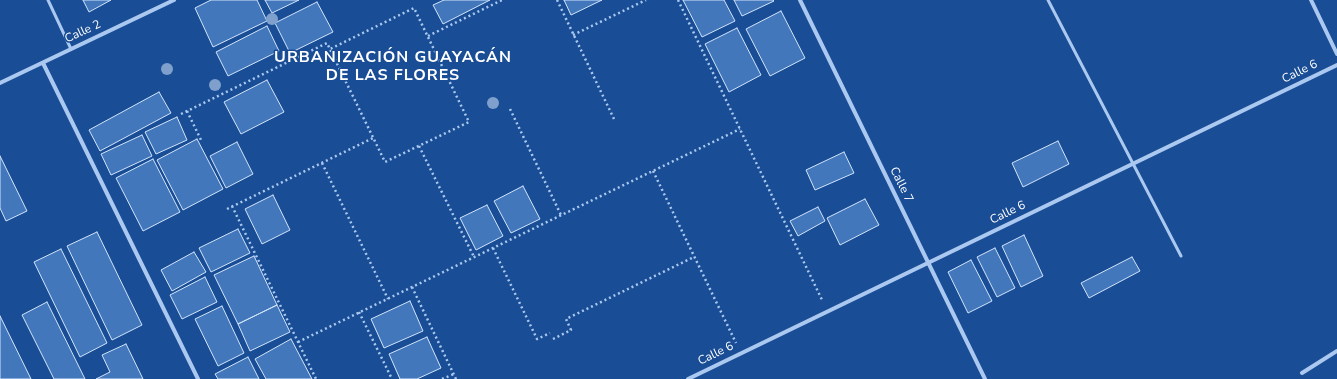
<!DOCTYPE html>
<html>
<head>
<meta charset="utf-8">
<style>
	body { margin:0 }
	canvas { display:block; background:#194d95 }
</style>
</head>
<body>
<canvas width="1337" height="379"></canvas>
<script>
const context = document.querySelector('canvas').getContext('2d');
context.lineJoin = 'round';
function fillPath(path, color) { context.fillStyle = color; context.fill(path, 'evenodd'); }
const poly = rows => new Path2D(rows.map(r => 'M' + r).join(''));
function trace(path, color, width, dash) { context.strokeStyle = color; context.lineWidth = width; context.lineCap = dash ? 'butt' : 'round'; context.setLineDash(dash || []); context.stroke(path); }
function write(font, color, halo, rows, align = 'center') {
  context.font = font + ' "Nunito Sans",sans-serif'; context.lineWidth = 3; context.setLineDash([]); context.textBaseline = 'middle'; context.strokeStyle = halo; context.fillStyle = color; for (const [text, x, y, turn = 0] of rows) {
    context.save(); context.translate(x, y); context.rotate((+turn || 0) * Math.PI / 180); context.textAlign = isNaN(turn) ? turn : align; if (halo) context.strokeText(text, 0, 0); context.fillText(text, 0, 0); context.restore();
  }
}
const building = poly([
	[83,0,111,0,89,12,83,0],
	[211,0,257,0,267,21,213,47,195,8,211,0],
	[265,0,299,0,272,13,265,0],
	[444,0,490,0,443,24,433,5,444,0],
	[564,0,602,0,571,15,564,0],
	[683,0,724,0,735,21,702,37,683,0],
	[734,0,773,0,774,1,742,16,734,0],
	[317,2,333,32,290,53,275,23,317,2],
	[781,11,805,58,770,76,746,29,781,11],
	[267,26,279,51,228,76,216,52,267,26],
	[737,28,761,75,729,92,705,44,737,28],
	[267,80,284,112,241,134,224,102,267,80],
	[159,92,171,113,100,151,89,130,159,92],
	[177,117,187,140,156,154,145,132,177,117],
	[142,135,152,156,111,175,101,154,142,135],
	[197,139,223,189,183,210,157,160,197,139],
	[1058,141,1069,164,1023,187,1012,163,1058,141],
	[237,142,253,174,226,188,210,156,237,142],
	[844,152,854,173,815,190,806,170,844,152],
	[0,156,27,211,6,221,0,208,0,156],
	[153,159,180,212,143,231,116,178,153,159],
	[523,186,540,219,511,233,494,201,523,186],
	[273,195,290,230,262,244,245,209,273,195],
	[865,199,879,225,840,245,827,218,865,199],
	[487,205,503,236,476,250,460,218,487,205],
	[818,207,825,221,798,236,790,221,818,207],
	[238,229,250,253,211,272,199,248,238,229],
	[97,232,142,325,112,340,67,246,97,232],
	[1024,235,1043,276,1021,287,1002,246,1024,235],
	[995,248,1015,288,997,297,977,257,995,248],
	[61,249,107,343,80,357,34,262,61,249],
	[194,252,206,272,172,291,161,270,194,252],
	[254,256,277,305,238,324,214,275,254,256],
	[1132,257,1140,271,1089,298,1081,283,1132,257],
	[971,260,992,301,968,313,948,272,971,260],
	[205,277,217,302,182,319,170,295,205,277],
	[410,301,423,331,384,348,371,319,410,301],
	[47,302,85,379,54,379,22,315,47,302],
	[277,305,290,332,250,351,238,324,277,305],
	[222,306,244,353,218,366,195,319,222,306],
	[0,316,31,379,0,379,0,316],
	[427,337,441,368,417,379,400,379,389,354,427,337],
	[291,339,312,379,266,379,255,359,291,339],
	[126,344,143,379,96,379,110,372,102,355,126,344],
	[248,357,259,379,218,379,215,374,248,357]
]);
fillPath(building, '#4277bc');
trace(building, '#d2e4fb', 1);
trace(poly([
	[557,0,614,119],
	[678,0,823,302],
	[573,35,646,0],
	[428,36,502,0],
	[510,109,561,215],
	[187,111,201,140],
	[181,114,327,43,385,162,469,122,414,8,330,49],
	[419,146,474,257],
	[322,163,388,299],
	[653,171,736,343],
	[232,206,316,379],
	[227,209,373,138],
	[493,248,537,339,550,333],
	[412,287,456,379],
	[359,312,392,379],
	[553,339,571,330,566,319,694,257],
	[298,342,740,129],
	[442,379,454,374]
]), '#abc9f0', 2.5, [2, 3]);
trace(poly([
	[48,0,71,49],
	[1048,0,1181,256]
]), '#abc9f0', 3);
trace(poly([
	[800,0,985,379],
	[1311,0,1337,54],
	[43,63,198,379],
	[0,83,174,0],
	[1302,373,1337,351],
	[688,379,1337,65]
]), '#abc9f0', 4);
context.fillStyle = '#7fa0cd';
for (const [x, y] of [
	[272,19],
	[167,69],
	[215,85],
	[493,103]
]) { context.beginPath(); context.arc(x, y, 6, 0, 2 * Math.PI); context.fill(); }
write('12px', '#fff', '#194d95', [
	["Calle 2",83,32,-25],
	["Calle 6",1300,72,-26],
	["Calle 7",901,185,64],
	["Calle 6",1008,213,-26],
	["Calle 6",716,354,-26]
]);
context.letterSpacing = '1px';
write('bold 16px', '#fff', '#194d95', [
	["URBANIZACIÓN GUAYACÁN",393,58],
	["DE LAS FLORES",393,76]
]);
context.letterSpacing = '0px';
</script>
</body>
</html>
